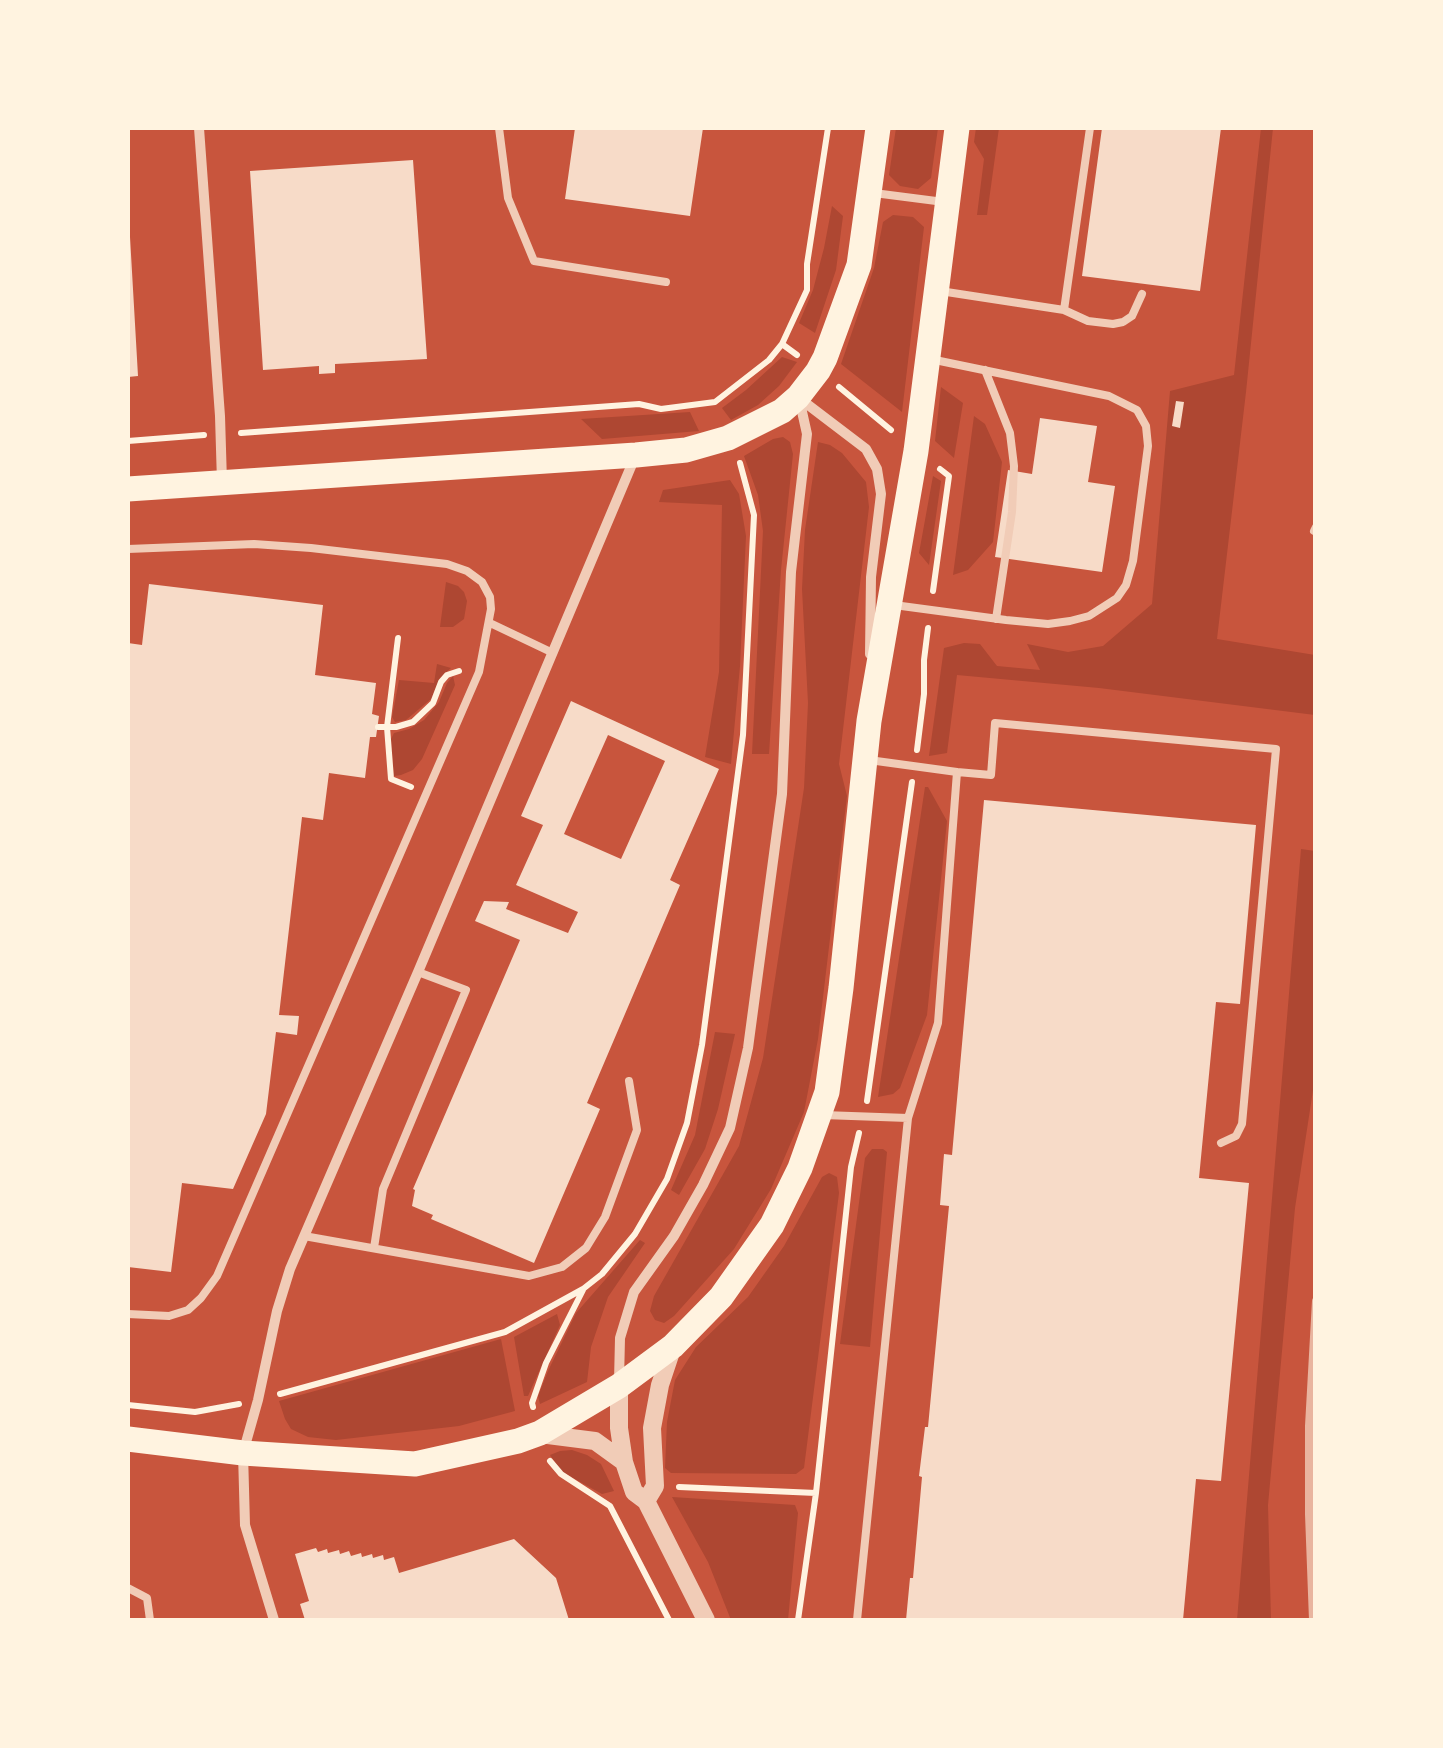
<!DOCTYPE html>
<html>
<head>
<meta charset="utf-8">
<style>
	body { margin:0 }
	#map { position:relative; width:1443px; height:1748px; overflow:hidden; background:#c8553d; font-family:"Fira Sans Condensed",sans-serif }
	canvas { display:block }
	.frame { position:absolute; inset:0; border:130px solid #fff3e0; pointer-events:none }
</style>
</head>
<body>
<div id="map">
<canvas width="1443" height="1748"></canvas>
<div class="frame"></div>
</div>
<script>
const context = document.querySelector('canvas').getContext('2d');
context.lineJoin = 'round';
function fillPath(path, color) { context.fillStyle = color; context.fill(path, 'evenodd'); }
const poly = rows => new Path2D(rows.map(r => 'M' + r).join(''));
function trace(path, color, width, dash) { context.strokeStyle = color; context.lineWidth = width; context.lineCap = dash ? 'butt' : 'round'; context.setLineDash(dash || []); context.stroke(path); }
fillPath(poly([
	[896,128,938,128,931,178,918,189,900,186,889,175],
	[976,128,999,128,987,215,977,215,984,159,974,142],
	[1261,128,1273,128,1246,392,1217,639,1315,655,1315,715,1099,688,957,675,947,753,929,756,944,648,964,643,980,644,997,666,1040,670,1027,644,1068,652,1103,646,1152,604,1170,391,1234,375],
	[832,206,843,216,836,270,815,333,799,323,813,290,824,248],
	[893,215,913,217,924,227,902,412,841,364,874,268,883,222],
	[782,357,797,362,779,386,758,405,731,420,722,408,746,390],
	[941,387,963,403,954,458,935,441],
	[690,412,699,431,602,439,581,419],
	[974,416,985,424,1002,462,993,542,968,570,953,575],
	[783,437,790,442,793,454,781,570,769,754,752,754,763,531,758,495,744,456,773,439],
	[818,442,830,445,842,453,866,482,869,507,839,764,847,796,818,1039,804,1112,771,1189,734,1249,674,1316,664,1323,655,1320,650,1311,654,1296,739,1146,763,1058,804,788,808,703,802,589,805,530],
	[933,476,941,481,929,565,919,553],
	[730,480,739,494,746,536,740,666,731,764,705,757,719,672,722,505,659,502,663,490],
	[446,582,458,586,464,592,467,601,464,619,453,627,440,627],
	[437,664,451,668,440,678,431,699,406,720,395,722,392,717,399,680,434,683],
	[453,676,455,685,422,759,413,770,401,775,394,776,391,739,394,733,409,729,424,720,439,702,447,683],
	[925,787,928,787,947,821,927,1015,900,1088,893,1094,878,1097],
	[1301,849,1315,851,1315,1077,1295,1208,1268,1505,1271,1620,1237,1620],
	[715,1032,735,1034,718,1109,705,1149,679,1195,671,1190,695,1135],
	[872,1149,883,1149,887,1152,870,1347,840,1344,865,1158],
	[829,1173,837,1177,839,1193,804,1468,796,1474,671,1473,665,1468,667,1422,675,1380,696,1347,748,1297,784,1246,822,1177],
	[640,1240,645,1243,608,1297,591,1347,587,1382,540,1404,538,1396,548,1371,576,1313],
	[557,1314,560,1325,528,1396,524,1396,514,1337],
	[501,1339,515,1411,459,1426,336,1440,308,1437,291,1429,285,1419,279,1401],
	[572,1450,587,1455,601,1464,614,1491,602,1494,562,1472,550,1455,560,1451],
	[672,1497,795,1505,798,1513,788,1620,731,1620,708,1562]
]), '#ae4732');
fillPath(poly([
	[575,128,703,128,690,216,565,199],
	[1102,128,1221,128,1200,291,1082,276],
	[413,160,427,359,335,364,335,373,319,374,319,366,263,370,250,171],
	[128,237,130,237,138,376,128,377],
	[1176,401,1184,402,1180,428,1172,426],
	[1040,418,1097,426,1088,482,1115,486,1102,572,995,557,1008,470,1032,474],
	[149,584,323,605,315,675,376,683,372,714,379,716,376,737,370,737,365,778,329,773,323,820,302,817,279,1015,299,1016,297,1035,276,1032,266,1114,233,1189,182,1183,171,1272,128,1267,128,643,142,645],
	[571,701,719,769,670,880,680,885,587,1103,600,1109,534,1263,431,1219,433,1215,412,1206,415,1190,413,1189,520,940,475,921,484,901,509,902,506,909,568,933,578,912,516,885,543,825,521,816],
	[608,735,665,761,621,859,564,834],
	[984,800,1256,825,1240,1004,1216,1002,1199,1178,1249,1183,1221,1481,1196,1479,1183,1620,906,1620,910,1578,913,1578,922,1477,919,1476,925,1427,928,1427,949,1206,940,1205,944,1154,952,1155],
	[514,1539,556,1578,569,1620,332,1620,331,1618,305,1620,300,1604,309,1601,295,1554,316,1548,318,1552,327,1549,328,1553,339,1550,340,1554,349,1551,351,1556,361,1553,362,1557,372,1554,373,1558,383,1555,384,1560,394,1557,399,1573]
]), '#f7dbc8');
trace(poly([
	[782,344,797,355],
	[839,387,891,430],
	[241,433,639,404,661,409,715,402,769,360,782,344,807,290,807,264,828,128],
	[128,441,204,435],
	[933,591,949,476,940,469],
	[398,638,387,727,391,779,411,787],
	[378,727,396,727,413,722,433,703,441,682,447,675,459,671],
	[917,750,924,694,924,660,928,628],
	[867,1101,912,782],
	[280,1394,505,1332,583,1289,602,1274,635,1234,667,1179,687,1123,702,1045,743,735,754,515,740,463],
	[128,1405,195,1412,239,1404],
	[533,1407,532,1403,546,1363,583,1290],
	[550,1461,561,1474,610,1506,669,1620],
	[679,1487,816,1493],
	[798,1620,816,1493,851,1167,859,1133]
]), '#fff3e0', 6);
trace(poly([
	[499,128,508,198,534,261,666,282],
	[874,193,944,202],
	[940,291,1064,310,1090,128],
	[1064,310,1088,321,1113,324,1123,322,1132,316,1142,294],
	[985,370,1010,433,1014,466,1012,512,996,619],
	[1314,531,1316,527],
	[128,549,254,544,311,548,447,564,467,571,482,582,490,597,491,609,479,672,217,1276,201,1298,188,1310,169,1316,128,1314],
	[894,605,1006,620,1048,624,1070,621,1089,616,1117,598,1126,585,1133,561,1148,446,1146,426,1137,410,1109,396,935,360],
	[490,623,553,653],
	[869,760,957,772,938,1023,908,1118],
	[957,772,991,775,995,723,1276,749,1242,1124,1236,1136,1221,1143],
	[823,1115,908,1118,857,1620],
	[304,1236,529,1276,562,1267,586,1248,605,1217,637,1130,629,1081],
	[374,1248,383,1189,466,990,418,972],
	[128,1588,147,1598,150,1620]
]), '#f1ccb7', 8);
trace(poly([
	[199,128,220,416,222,482],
	[799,398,866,449,877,469,881,494,871,577,870,654],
	[619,1381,620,1338,634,1292,674,1236,703,1185,730,1128,748,1048,782,794,791,572,807,434,799,398],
	[274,1620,245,1525,243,1453,258,1400,277,1311,290,1269,418,972,635,457]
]), '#f1ccb7', 10);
trace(poly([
	[619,1386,619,1428,624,1462,634,1492,646,1501,706,1620],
	[540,1434,595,1441,624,1462],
	[646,1501,655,1486,652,1428,660,1385,673,1346]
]), '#f1ccb7', 18);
trace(poly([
	[128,489,636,455,686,450,728,438,782,411,798,397,818,371,825,358,859,265,878,128],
	[128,1439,243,1453,415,1464,518,1441,540,1433,619,1386,673,1346,721,1297,772,1225,800,1168,827,1092,841,988,869,721,916,451,957,128]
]), '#fff3e0', 25);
trace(poly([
	[1313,1620,1309,1514,1309,1426,1316,1301]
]), '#e9b49f', 8);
</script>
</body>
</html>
